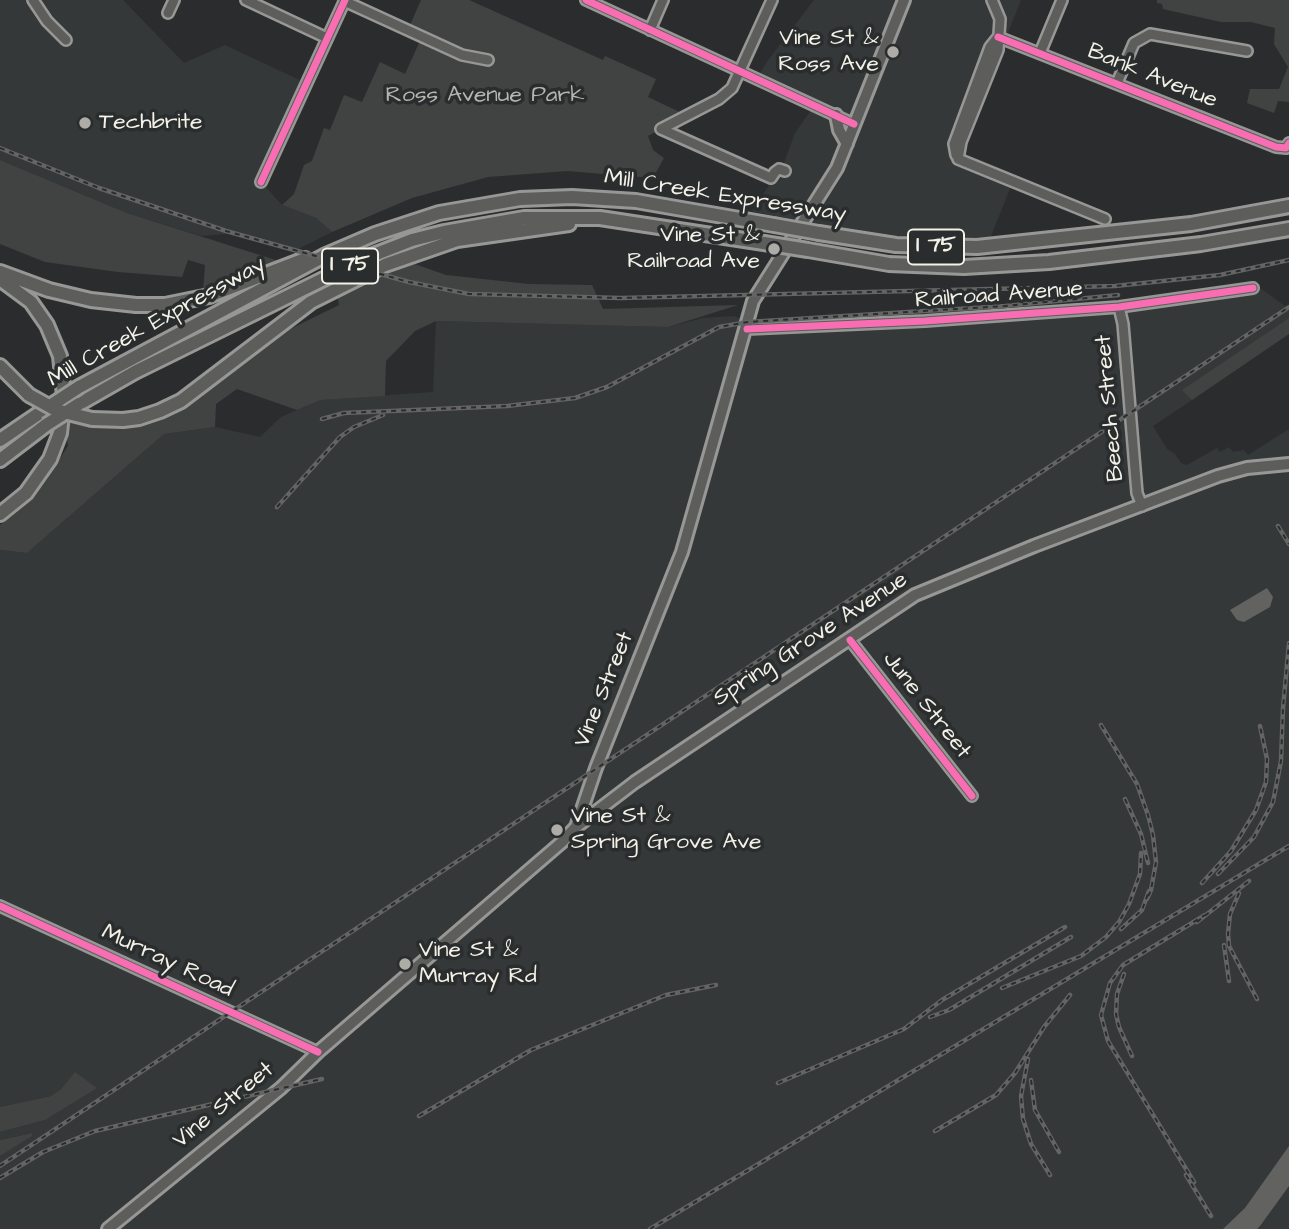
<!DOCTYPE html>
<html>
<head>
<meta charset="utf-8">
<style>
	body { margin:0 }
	canvas { display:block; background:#2b2c2d }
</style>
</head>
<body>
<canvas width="1289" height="1229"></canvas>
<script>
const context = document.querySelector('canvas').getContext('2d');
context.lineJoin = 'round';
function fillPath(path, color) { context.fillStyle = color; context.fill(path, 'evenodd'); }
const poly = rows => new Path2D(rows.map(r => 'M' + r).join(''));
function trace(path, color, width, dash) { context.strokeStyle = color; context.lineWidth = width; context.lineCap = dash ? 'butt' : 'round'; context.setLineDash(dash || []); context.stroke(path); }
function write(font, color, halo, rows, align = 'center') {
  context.font = font + ' "Architects Daughter",sans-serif'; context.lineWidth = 7; context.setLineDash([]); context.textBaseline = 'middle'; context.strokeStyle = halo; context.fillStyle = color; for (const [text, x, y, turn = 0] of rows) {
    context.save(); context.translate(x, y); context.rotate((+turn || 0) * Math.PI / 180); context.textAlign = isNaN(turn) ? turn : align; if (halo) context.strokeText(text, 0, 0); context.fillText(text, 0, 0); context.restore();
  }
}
fillPath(poly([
	[0,0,123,0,184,63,225,45,306,83,261,182,282,205,316,218,332,232,298,249,237,233,201,236,127,213,0,160],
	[814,0,1021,0,1005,40,999,38,958,159,1013,181,989,241,927,241,872,237,752,211,784,163,795,133,814,106,757,79,766,63],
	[1256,285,1289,309,1289,318,1183,390,1192,400,1153,426,1167,449,1175,454,1181,463,1187,465,1217,448,1220,452,1229,447,1233,452,1244,450,1248,455,1289,429,1289,1229,0,1229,0,1156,31,1136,31,1133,0,1140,0,1132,45,1120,75,1072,61,1089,51,1096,0,1107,0,550,27,553,164,434,215,427,260,437,281,417,321,400,433,392,436,321,668,327,703,318,734,316,758,325,1144,301]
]), '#353838');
fillPath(poly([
	[421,0,469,0,603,60,605,56,656,79,648,97,686,115,648,136,653,150,664,158,653,178,567,171,488,177,412,198,332,232,316,218,282,205,294,194,304,165,312,161,324,128,330,130,344,95,362,102,380,62,405,74,424,32,410,25],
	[1157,0,1289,0,1289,102,1278,101,1274,113,1247,103,1250,89,1279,89,1288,67,1274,44,1275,28,1251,22,1221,22,1163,9,1162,4,1157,3],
	[0,160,127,213,285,263,203,292,205,265,188,260,182,277,118,272,45,262,0,244],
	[395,257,446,275,529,284,592,285,603,309,738,305,668,327,436,321,415,331,386,361,385,396,321,400,297,410,237,389,216,404,215,427,164,434,27,553,0,550,0,525,16,513,44,483,68,446,65,425,75,421,150,419,276,336,339,305,335,282],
	[1289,318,1289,334,1192,400,1182,390],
	[75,1072,97,1088,45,1120,0,1132,0,1107,51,1096,61,1089],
	[32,1133,32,1136,0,1156,0,1140]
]), '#414242');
fillPath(poly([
	[1267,588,1273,597,1270,607,1244,622,1237,620,1230,610],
	[1289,1146,1289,1186,1260,1226,1257,1229,1223,1229,1245,1208]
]), '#626361');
const minor = poly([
	[33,0,47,21,66,40],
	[246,0,327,38],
	[586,0,854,124],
	[344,1,462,55,488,60],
	[168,13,174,0],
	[650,30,663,0],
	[998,37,1276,147,1286,148,1289,143],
	[1040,53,1062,0],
	[1117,83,1134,43,1150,34,1247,51],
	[661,129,719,99,732,88,772,0],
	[661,129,771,178,775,172,779,169,785,171],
	[956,155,954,144,990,47,998,37],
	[958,159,961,142,998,50,1000,19,992,0],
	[958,159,1105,219],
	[261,182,345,0],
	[1119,307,1123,324,1137,493,1142,506],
	[747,329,925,321,1119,307,1253,288],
	[850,640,972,796],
	[0,906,318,1052]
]);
const major = poly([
	[836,115,839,130,847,144],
	[576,827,635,782,915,595,1034,546,1218,476,1247,468,1289,464],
	[108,1229,281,1088,318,1052,562,842,576,827,596,768,682,552,753,301,837,168,904,0]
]);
const highway = poly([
	[819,233,896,245,977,247,1191,224,1289,206],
	[808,250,889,264,964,267,1049,262,1201,244,1289,229],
	[0,272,49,290,91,300,136,305,165,305,209,296,305,259],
	[0,279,31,302,47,325,60,356,64,396,60,433,50,459,26,493,0,514],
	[0,366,29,395],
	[79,387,326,255,375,234,439,213,520,199,572,197,636,201,774,225],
	[79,404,135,372,366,258,412,240,444,232,524,218,600,218,764,243],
	[92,419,123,420,139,418,160,411,181,401,311,302,385,265,457,240,569,224],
	[0,440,50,406],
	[0,460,46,425]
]);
trace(minor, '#979796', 14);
trace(major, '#979796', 16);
trace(highway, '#979796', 18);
trace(minor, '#5d5d5c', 9);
trace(major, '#5d5d5c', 10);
trace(highway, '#5d5d5c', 12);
const rail = poly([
	[0,148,99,188,226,231,409,282,469,294,621,298,1115,286,1220,275,1289,260],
	[322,419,344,413,507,406,575,398,607,387,719,327,748,322,1005,306,1118,295],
	[277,507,340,437,354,427,383,415],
	[1278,526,1289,544],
	[1101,725,1137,784,1148,815,1153,835,1156,862,1151,890,1147,899],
	[1125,799,1141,834,1148,863],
	[1218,874,1254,837,1273,802,1281,761,1283,708,1289,643],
	[1202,883,1231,851,1256,810,1266,782,1267,759,1260,726],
	[1239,893,1230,914,1228,934,1229,946,1257,999],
	[1197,922,1249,881],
	[1121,929,1142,910,1149,891],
	[1224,945,1229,981],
	[1124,974,1117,994,1116,1014,1119,1027,1132,1056],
	[1002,988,1081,956,1106,937,1119,922,1129,904,1140,874,1141,853],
	[930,1017,949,1010,1071,937],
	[1028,1059,1021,1096,1023,1119,1031,1144,1050,1175],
	[1031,1080,1035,1110,1059,1152],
	[778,1083,904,1029,942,1000,1065,927],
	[419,1116,531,1050,666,995,716,985],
	[935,1131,996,1095,1015,1073,1044,1027,1070,995],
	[0,1166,1289,307],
	[1186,1175,1211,1216],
	[0,1178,43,1152,95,1131,322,1079],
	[1194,1182,1108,1041,1101,1015,1110,983,1123,965,1205,915],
	[650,1229,1289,846]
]);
trace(rail, '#646464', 4.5);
trace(rail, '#2a2d2e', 2, [5]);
const highwayBridge = poly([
	[774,225,819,233],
	[764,243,808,250],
	[29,395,56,410,92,419],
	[50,406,79,387],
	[46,425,79,404]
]);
trace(highwayBridge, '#979796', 18, []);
trace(highwayBridge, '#5d5d5c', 12);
trace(poly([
	[586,0,854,124],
	[998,37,1276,147,1286,148,1289,143],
	[261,182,345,0],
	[747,329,925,321,1119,307,1253,288],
	[850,640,972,796],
	[0,906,318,1052]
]), '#f96db3', 7);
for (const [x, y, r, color] of [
	[893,52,7,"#aeaca7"],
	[85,123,7,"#aeaca7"],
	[774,249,7,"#aeaca7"],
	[557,830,7,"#aeaca7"],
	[405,964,7,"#aeaca7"]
]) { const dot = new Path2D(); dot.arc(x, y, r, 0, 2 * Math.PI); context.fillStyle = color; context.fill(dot); trace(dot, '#2a2d2e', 2.5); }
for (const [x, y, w] of [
	[936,247,56],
	[350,266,56]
]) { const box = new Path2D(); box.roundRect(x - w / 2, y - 17.5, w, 35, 5); context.fillStyle = '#2a2d2e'; context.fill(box); trace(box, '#f4f1e8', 2); }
write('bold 21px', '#f4f1e8', null, [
	["I 75",936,247],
	["I 75",350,266]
]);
write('23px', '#f4f1e8', '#2a2d2e', [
	["Vine St &",879,39,"right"],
	["Ross Ave",879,65,"right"],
	["Techbrite",99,123],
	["Vine St &",760,236,"right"],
	["Railroad Ave",760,262,"right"],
	["Vine St &",571,817],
	["Spring Grove Ave",571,843],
	["Vine St &",419,951],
	["Murray Rd",419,977]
], 'left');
write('23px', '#f4f1e8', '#2a2d2e', [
	["Bank Avenue",1152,77,22],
	["Mill Creek Expressway",725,197,9],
	["Railroad Avenue",999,296,-4],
	["Mill Creek Expressway",157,323,-29],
	["Beech Street",1111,408,-95],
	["Spring Grove Avenue",811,640,-33],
	["Vine Street",605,690,-68],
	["June Street",926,706,52],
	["Murray Road",167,962,25],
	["Vine Street",224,1106,-39]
]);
write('23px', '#b6b5af', '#2a2d2e', [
	["Ross Avenue Park",485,96]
]);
</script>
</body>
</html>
